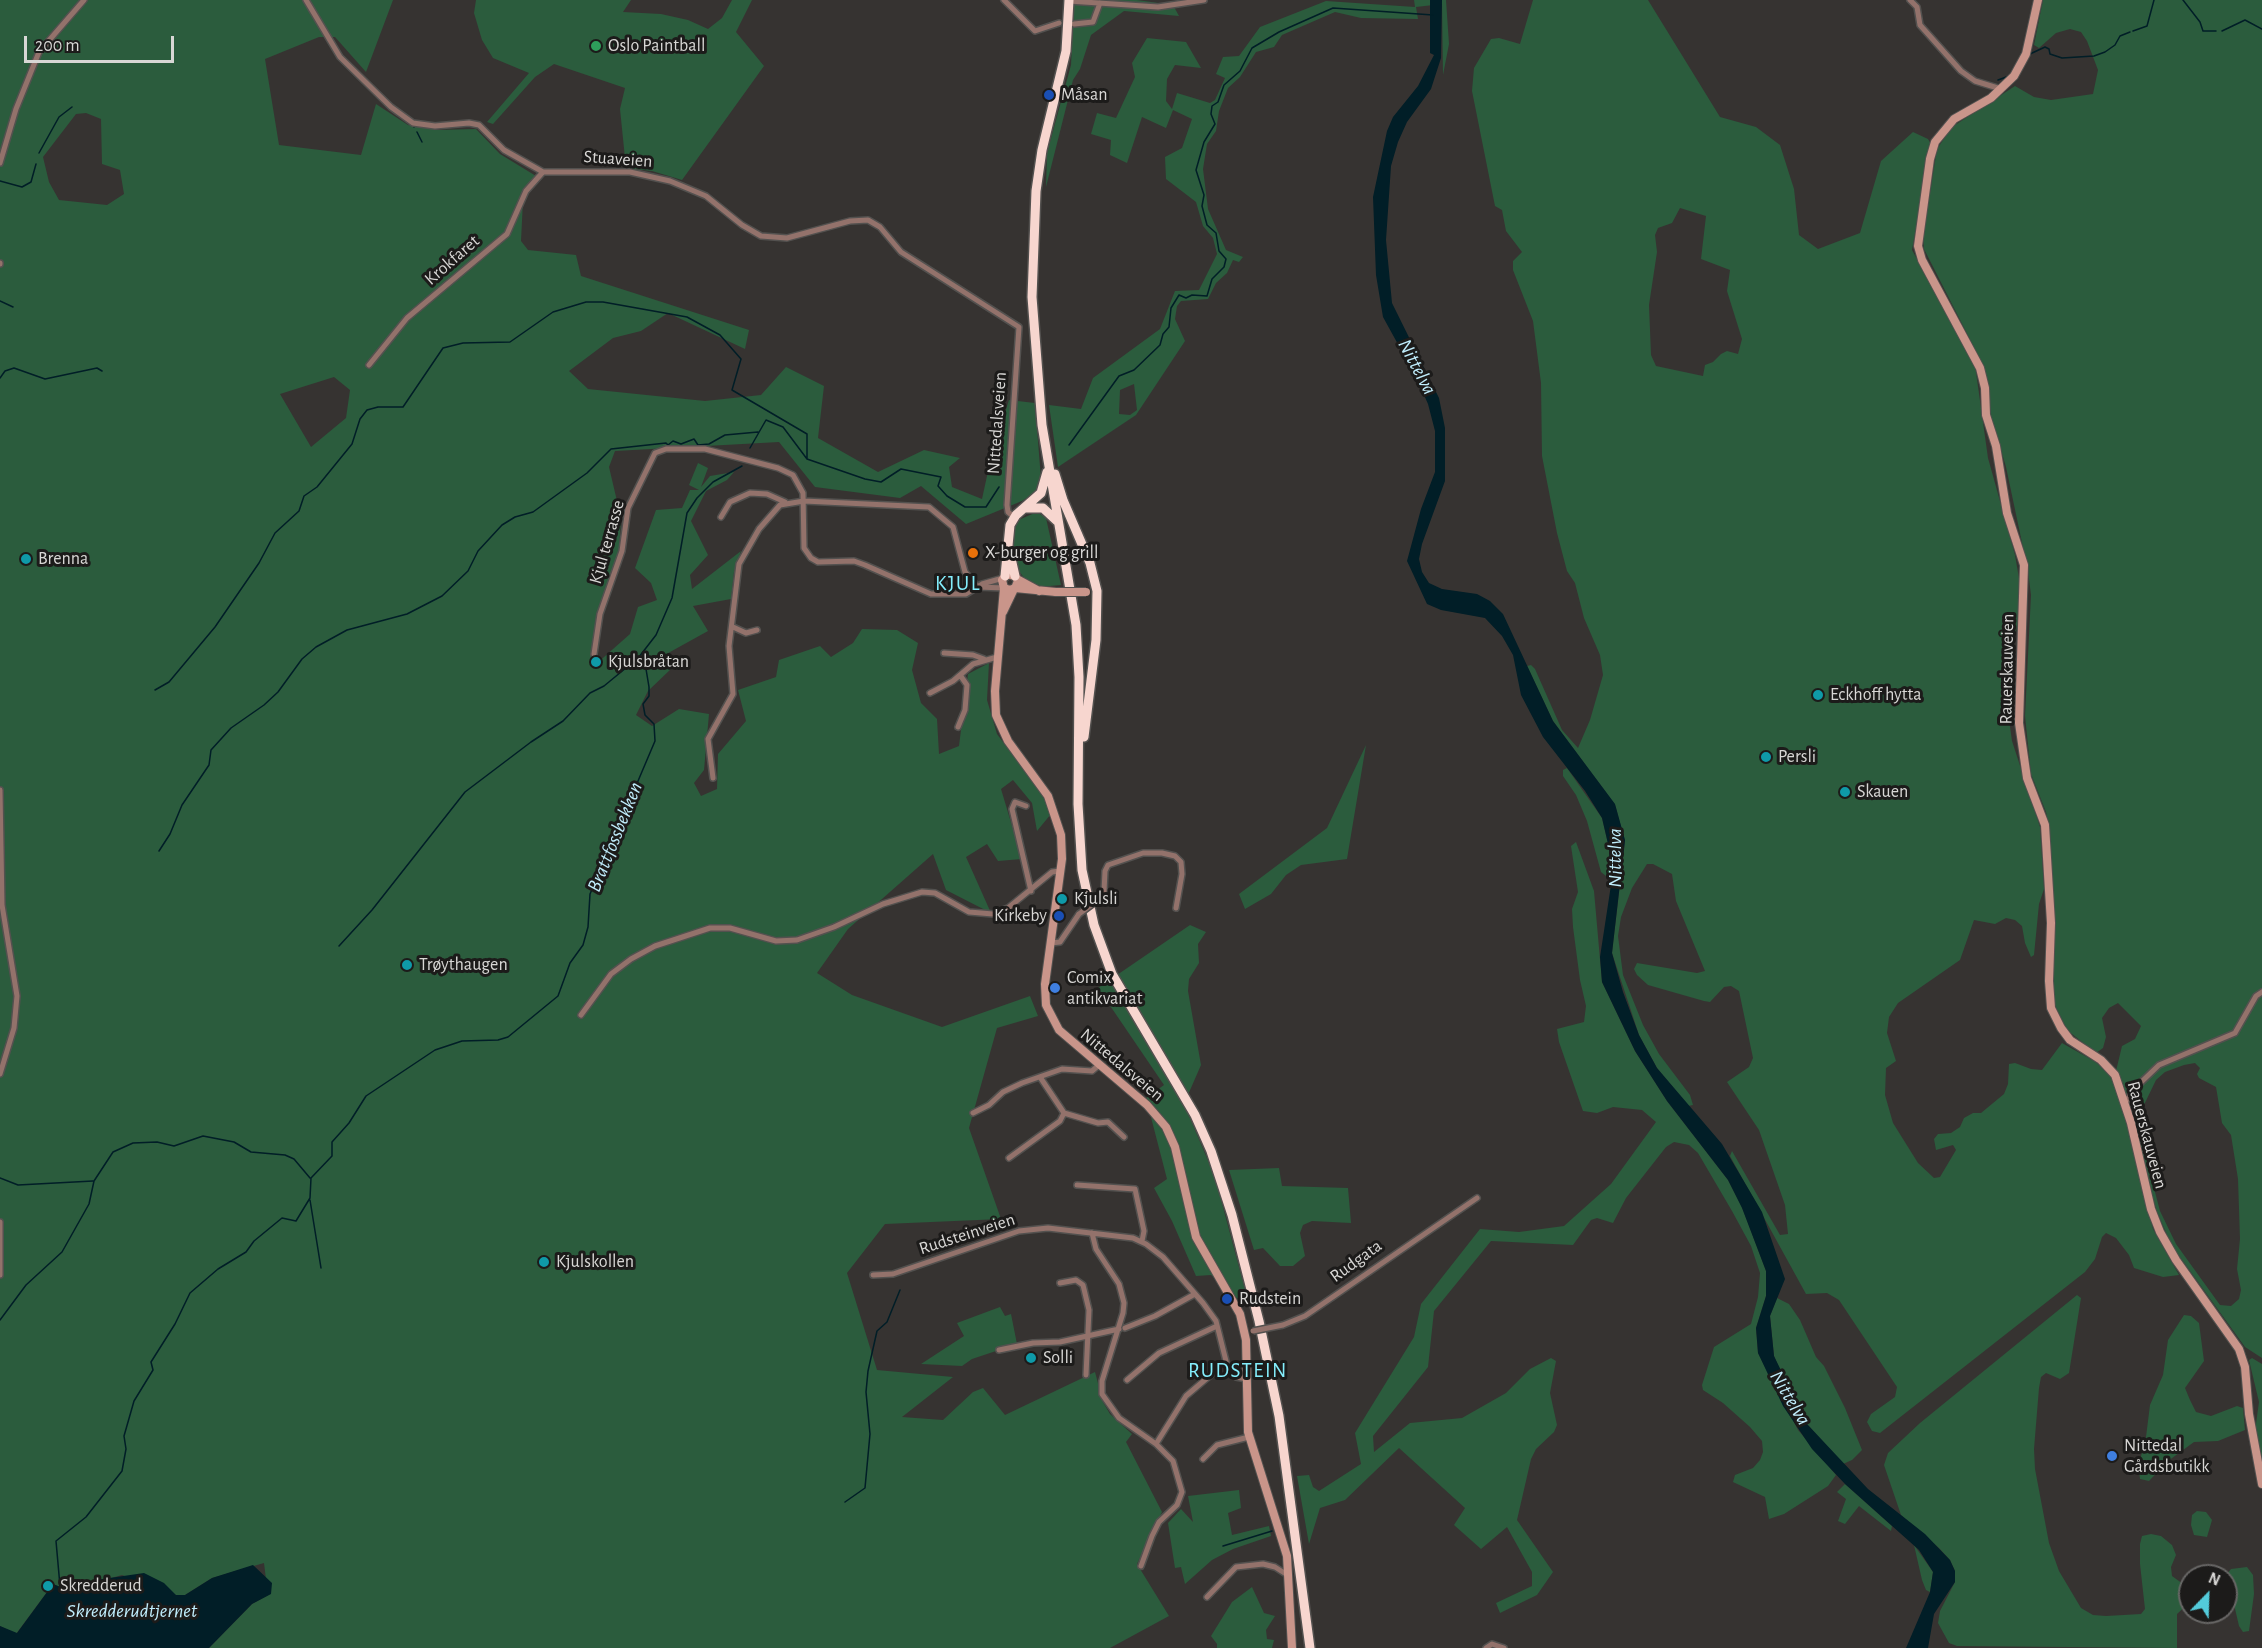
<!DOCTYPE html>
<html>
<head>
<meta charset="utf-8">
<style>
	body { margin:0 }
	#map { position:relative; width:2262px; height:1648px; overflow:hidden; background:#363331; font-family:"Alegreya Sans",sans-serif }
	canvas { display:block }
	.north { position:absolute; left:2178px; top:1564px; width:60px; height:60px; box-sizing:border-box; background:#1c1b1a; border:2px solid #676665; border-radius:50%; rotate:23deg; font-size:16px; font-weight:700; line-height:24px; text-align:center; color:#d8d7d5 }
	.north::after { content:''; display:block; margin:auto; width:21px; height:27px; background:#53cbda; clip-path:polygon(50% 0,100% 100%,50% 72%,0 100%) }
	.scale { position:absolute; left:24px; top:36px; width:150px; height:27px; box-sizing:border-box; border:3px solid #d8d7d5; border-top:0; padding-left:8px; font-size:18px; line-height:21px; white-space:nowrap; color:#d8d7d5; -webkit-text-stroke:4px #1c1b1a; paint-order:stroke }
</style>
</head>
<body>
<div id="map">
<canvas width="2262" height="1648"></canvas>
<div class="north">N</div>
<div class="scale">200 m</div>
</div>
<script>
const context = document.querySelector('canvas').getContext('2d');
context.lineJoin = 'round';
function fillPath(path, color) { context.fillStyle = color; context.fill(path, 'evenodd'); }
const poly = rows => new Path2D(rows.map(r => 'M' + r).join(''));
function trace(path, color, width, dash) { context.strokeStyle = color; context.lineWidth = width; context.lineCap = dash ? 'butt' : 'round'; context.setLineDash(dash || []); context.stroke(path); }
function write(font, color, halo, rows, align = 'center') {
  context.font = font + ' "Alegreya Sans",sans-serif'; context.lineWidth = 6; context.setLineDash([]); context.textBaseline = 'middle'; context.strokeStyle = halo; context.fillStyle = color; for (const [text, x, y, turn = 0] of rows) {
    context.save(); context.translate(x, y); context.rotate((+turn || 0) * Math.PI / 180); context.textAlign = isNaN(turn) ? turn : align; if (halo) context.strokeText(text, 0, 0); context.fillText(text, 0, 0); context.restore();
  }
}
fillPath(poly([
	[0,0,393,0,366,72,335,37,319,37,265,59,279,145,361,155,376,104,408,125,438,130,476,129,500,154,536,176,523,201,521,241,528,250,576,255,581,276,749,330,745,349,668,313,641,331,613,338,569,371,588,389,705,401,761,395,786,367,824,386,818,438,878,472,924,450,960,458,949,467,952,487,982,499,992,453,1009,400,1035,403,1041,479,1037,491,1022,501,966,524,921,486,900,498,815,487,779,442,615,451,609,467,621,518,619,552,600,614,595,665,630,634,638,607,657,600,651,583,635,568,656,510,682,508,690,490,699,490,689,485,698,463,708,468,701,487,710,476,734,472,727,480,706,491,691,521,708,555,690,575,692,589,741,551,734,572,731,599,693,606,708,631,661,657,672,668,648,691,636,715,652,726,679,709,709,714,704,770,694,783,701,796,717,789,718,754,746,721,738,690,776,677,779,660,820,646,831,657,853,643,862,629,897,630,918,643,912,670,921,703,937,719,939,754,959,746,968,674,989,663,987,700,997,734,1042,794,1051,814,1037,831,1032,803,1013,780,1001,789,1022,859,998,861,987,844,966,857,991,913,946,890,933,854,848,929,817,973,852,995,942,1027,1030,996,1038,1016,997,1028,969,1128,1001,1219,885,1224,847,1273,877,1370,953,1377,902,1417,943,1420,973,1392,983,1388,1005,1415,1095,1372,1103,1402,1110,1414,1132,1434,1126,1442,1162,1512,1137,1564,1169,1616,1110,1648,209,1648,252,1604,268,1595,264,1563,212,1578,185,1595,176,1595,122,1575,68,1590,53,1584,16,1634,0,1626],
	[86,113,101,119,102,164,120,170,124,194,107,205,59,200,49,182,43,157,76,114],
	[334,377,350,390,346,418,311,447,280,394],
	[476,0,631,0,623,12,661,14,688,20,708,29,722,18,732,0,752,0,736,32,764,66,682,180,652,171,626,168,620,109,625,88,554,64,535,77,493,124,487,122,529,73,493,58,482,40,474,13],
	[1074,0,1137,0,1173,5,1179,16,1124,11,1091,35,1080,69,1073,80,1046,187,1047,153,1071,65],
	[1414,0,1446,0,1449,44,1443,75,1442,4,1416,7,1418,19,1361,18,1335,12,1282,35,1274,47,1256,52,1240,77,1228,88,1219,111,1216,131,1207,144,1203,169,1208,209,1226,250,1243,257,1239,262,1233,260,1227,273,1216,283,1208,299,1181,301,1177,306,1175,319,1185,341,1136,415,1058,467,1049,405,1081,409,1093,378,1160,329,1175,291,1199,290,1217,254,1213,238,1203,226,1196,202,1166,179,1165,157,1182,148,1192,119,1173,110,1166,128,1142,117,1127,163,1110,155,1111,140,1091,134,1097,113,1116,118,1135,77,1132,63,1147,38,1186,42,1201,68,1175,65,1167,79,1166,101,1172,109,1177,93,1210,103,1215,100,1225,78,1216,74,1223,57,1239,56,1260,27,1326,1,1415,7],
	[1134,384,1137,410,1130,415,1119,414,1120,390],
	[1533,0,1648,0,1720,117,1756,127,1780,145,1794,189,1799,235,1818,249,1860,233,1881,161,1913,132,1928,139,1931,144,1912,250,1975,365,1988,458,2015,555,2020,584,2019,616,2008,669,2006,698,2012,741,2040,827,2044,889,2039,904,2034,955,2031,957,2025,943,2022,926,2015,920,2006,918,1995,924,1974,920,1960,960,1898,1003,1889,1017,1887,1033,1896,1061,1886,1068,1885,1095,1893,1123,1918,1163,1934,1178,1940,1177,1956,1150,1953,1145,1936,1150,1934,1139,1938,1134,1951,1133,1960,1127,1964,1118,1973,1113,1981,1113,2004,1094,2008,1084,2009,1064,2015,1063,2031,1069,2042,1070,2062,1043,2094,1061,2106,1070,2115,1083,2122,1103,2153,1229,2179,1275,2163,1277,2134,1268,2129,1255,2116,1238,2106,1233,2102,1237,2095,1259,2085,1272,1880,1433,1872,1431,1867,1422,1871,1414,1895,1397,1897,1387,1839,1300,1827,1293,1806,1294,1730,1156,1732,1151,1780,1235,1788,1234,1785,1205,1759,1130,1727,1082,1749,1067,1753,1058,1739,991,1731,986,1724,987,1710,1002,1704,1001,1648,985,1637,975,1634,969,1637,963,1697,973,1705,971,1676,901,1672,874,1653,864,1647,864,1632,888,1621,917,1618,936,1623,975,1643,1025,1659,1054,1690,1095,1693,1105,1688,1106,1657,1068,1639,1035,1612,953,1625,841,1615,805,1553,721,1527,666,1531,665,1535,669,1562,730,1578,748,1590,720,1603,675,1600,655,1584,618,1575,583,1567,571,1557,533,1542,456,1541,383,1533,321,1513,270,1513,261,1522,252,1506,231,1502,210,1495,206,1472,91,1474,68,1491,39,1499,38,1520,44],
	[1680,208,1706,216,1701,259,1730,270,1727,291,1742,339,1738,354,1727,351,1721,354,1713,362,1705,365,1703,376,1656,366,1651,355,1649,305,1657,252,1655,235,1658,228,1672,223],
	[2043,0,2262,0,2262,1358,2245,1347,2172,1246,2157,1212,2135,1134,2137,1128,2143,1126,2142,1136,2150,1173,2160,1211,2176,1244,2220,1305,2231,1306,2239,1299,2241,1290,2237,1269,2240,1239,2238,1179,2231,1135,2222,1123,2216,1087,2199,1078,2197,1074,2200,1068,2195,1063,2184,1065,2165,1072,2156,1080,2142,1109,2135,1115,2116,1071,2122,1046,2135,1039,2141,1026,2118,1003,2109,1008,2102,1018,2106,1037,2103,1048,2096,1053,2067,1030,2053,1001,2050,832,2046,812,2031,774,2025,716,2031,595,2028,571,2006,467,1991,416,1984,367,1924,249,1923,236,1937,149,1952,127,2015,86,2034,97,2051,100,2093,94,2098,70,2087,41,2081,32,2070,29,2056,33,2039,48,2034,45],
	[1037,512,1046,518,1061,585,1039,587,1025,579,1015,566,1011,536,1016,521],
	[1366,745,1347,859,1301,865,1286,875,1271,894,1245,909,1239,894,1327,828],
	[1567,768,1602,818,1609,848,1610,874,1606,876,1601,872,1587,821,1576,795,1563,776,1563,770],
	[1576,842,1594,891,1602,982,1635,1051,1667,1101,1728,1180,1742,1207,1766,1271,1766,1296,1756,1328,1758,1353,1798,1430,1836,1475,1828,1486,1784,1514,1769,1519,1765,1497,1733,1482,1735,1475,1753,1468,1760,1460,1763,1452,1762,1441,1750,1427,1723,1403,1703,1390,1702,1385,1714,1347,1751,1324,1758,1297,1760,1273,1751,1246,1732,1211,1698,1153,1689,1145,1674,1142,1666,1147,1626,1198,1613,1223,1597,1218,1591,1220,1573,1245,1491,1241,1434,1311,1428,1367,1373,1436,1374,1452,1410,1423,1462,1418,1506,1393,1530,1369,1551,1358,1556,1361,1550,1393,1557,1425,1554,1432,1536,1449,1531,1459,1517,1520,1553,1572,1537,1595,1500,1613,1496,1603,1532,1586,1532,1572,1507,1527,1481,1549,1454,1525,1465,1508,1399,1448,1345,1500,1320,1508,1309,1544,1297,1476,1309,1475,1313,1487,1319,1491,1361,1464,1355,1433,1414,1337,1421,1304,1480,1229,1519,1232,1564,1226,1611,1184,1656,1122,1642,1110,1613,1107,1597,1113,1583,1111,1559,1042,1557,1029,1584,1022,1586,1006,1580,980,1573,927,1572,909,1578,892,1571,846],
	[1190,925,1206,932,1198,944,1199,963,1189,979,1188,991,1201,1065,1184,1104,1215,1177,1247,1297,1244,1304,1211,1275,1196,1276,1172,1221,1154,1188,1167,1179,1146,1098,1164,1085,1098,988],
	[1279,1168,1282,1186,1348,1188,1351,1223,1312,1221,1303,1225,1300,1233,1305,1256,1293,1266,1280,1266,1263,1248,1254,1250,1229,1170],
	[2077,1295,2081,1298,2069,1373,2060,1379,2046,1373,2041,1377,2039,1388,2034,1449,2035,1469,2049,1543,2059,1571,2081,1608,2093,1615,2106,1616,2141,1614,2145,1609,2140,1564,2140,1544,2142,1536,2151,1534,2161,1536,2172,1545,2176,1555,2171,1567,2172,1576,2183,1584,2190,1595,2189,1603,2177,1614,2177,1648,1957,1646,1949,1643,1938,1623,1940,1611,1955,1582,1955,1571,1950,1560,1939,1548,1901,1515,1884,1465,1888,1453,1920,1423],
	[1777,1298,1789,1304,1800,1320,1816,1357,1824,1366,1845,1408,1862,1450,1852,1460,1843,1464,1807,1424,1783,1378,1774,1356,1770,1316],
	[1000,1307,1005,1316,1011,1314,1017,1344,972,1359,962,1366,921,1364,964,1336,957,1323],
	[2184,1315,2191,1316,2199,1323,2204,1361,2185,1388,2190,1400,2196,1412,2211,1416,2237,1406,2243,1408,2245,1430,2218,1441,2194,1442,2168,1461,2149,1481,2140,1479,2138,1464,2145,1445,2150,1405,2163,1375,2168,1340],
	[2252,1358,2262,1364,2262,1461,2255,1431,2259,1402,2249,1360],
	[1845,1484,1892,1526,1891,1531,1859,1506,1845,1524,1838,1521,1846,1499,1837,1492],
	[1239,1490,1241,1508,1228,1513,1232,1535,1269,1526,1271,1536,1233,1549,1212,1560,1185,1584,1181,1567,1175,1568,1168,1523,1181,1509,1193,1522,1188,1496],
	[2197,1511,2206,1512,2212,1520,2207,1537,2194,1535,2191,1525,2192,1515],
	[1914,1545,1933,1572,1930,1592,1926,1590,1922,1580],
	[2247,1567,2253,1575,2254,1594,2249,1631,2243,1632,2239,1626,2227,1574,2231,1569],
	[1252,1587,1264,1613,1275,1616,1266,1630,1267,1639,1274,1640,1272,1648,1217,1648,1217,1644,1211,1636,1232,1602]
]), '#2b5c3d');
fillPath(poly([
	[1430,0,1442,0,1441,58,1431,89,1407,122,1398,142,1391,166,1386,240,1392,303,1439,398,1445,428,1445,481,1422,544,1419,559,1422,572,1429,583,1442,589,1477,594,1490,601,1503,614,1553,721,1615,804,1625,840,1612,953,1623,992,1639,1035,1657,1068,1722,1144,1762,1212,1785,1279,1770,1316,1774,1356,1807,1424,1868,1489,1925,1534,1950,1560,1955,1571,1955,1582,1934,1614,1928,1648,1906,1648,1930,1592,1933,1572,1919,1550,1845,1484,1812,1449,1783,1406,1758,1353,1756,1328,1766,1296,1766,1271,1742,1208,1728,1180,1667,1101,1635,1051,1602,982,1600,957,1611,885,1609,848,1602,818,1585,791,1543,737,1521,695,1513,655,1502,636,1485,618,1441,610,1427,604,1407,561,1421,509,1435,472,1435,431,1428,404,1416,377,1383,317,1376,275,1373,197,1387,131,1393,117,1418,86,1434,55,1430,53],
	[253,1565,272,1583,271,1594,252,1604,209,1648,0,1648,0,1626,17,1633,53,1584,68,1590,96,1580,144,1573,164,1583,176,1595,185,1595,212,1578]
]), '#011e27');
trace(poly([
	[2183,0,2200,22,2203,31,2216,31],
	[2133,31,2147,26,2154,0],
	[2222,31,2245,20,2262,29],
	[2030,54,2045,47,2049,49,2050,54,2062,58,2094,56,2105,52,2115,45,2120,36,2130,32],
	[1998,80,2009,76],
	[398,116,414,127],
	[417,132,422,142],
	[39,153,59,117,72,107],
	[0,181,22,187,31,182,36,164],
	[0,301,13,307],
	[0,378,5,371,14,368,45,379,97,368,102,371],
	[1069,445,1119,376,1134,370,1160,345,1163,334,1169,327,1171,308,1179,295,1186,298,1192,295,1207,296,1212,279,1224,267,1226,259,1219,251,1216,233,1207,225,1202,206,1204,195,1196,170,1204,142,1215,124,1211,114,1212,106,1218,102,1224,85,1240,71,1252,48,1279,32,1333,8,1433,15],
	[750,448,766,420,783,427,807,459,865,479,881,482,901,469,941,477,938,486,947,496,965,507,986,507,999,487],
	[155,690,169,682,215,627,259,563,275,533,299,511,304,496,317,487,352,444,360,419,367,410,378,407,403,407,443,348,463,343,510,342,553,312,586,302,603,302,687,317,720,335,741,359,732,390,807,434,807,459],
	[159,851,170,834,182,805,209,765,211,750,231,728,264,705,278,692,302,659,316,647,347,630,407,614,442,596,468,571,478,551,502,525,515,517,533,512,587,473,611,449,666,443,668,445,673,441,681,444,694,439,698,445,709,444,725,435,758,432],
	[339,946,372,910,465,792,531,742,563,721,590,693,604,686,638,658],
	[0,1178,18,1185,93,1181],
	[310,1200,321,1268],
	[0,1320,26,1285,62,1252,89,1204,94,1181,113,1152,133,1143,157,1142,174,1146,203,1136,234,1142,251,1152,285,1155,294,1159,310,1178],
	[845,1502,865,1488,870,1434,866,1392,868,1371,877,1331,887,1322,900,1290],
	[1223,1546,1272,1531],
	[60,1586,56,1541,86,1517,122,1471,126,1449,124,1436,134,1401,153,1370,151,1362,175,1324,190,1293,218,1269,246,1252,254,1241,282,1218,296,1221,310,1198,311,1178,332,1156,332,1142,349,1123,366,1096,435,1050,462,1041,498,1040,508,1037,558,996,570,963,583,945,588,927,590,894,655,741,654,724,645,715,643,704,649,696,649,687,646,669,639,657,656,635,672,598,687,513,697,498,713,482,742,466]
]), '#011e27', 1.5);
const street = poly([
	[306,0,340,57,391,107,413,123,435,126,469,123,479,125,504,150,543,172,630,172,670,181,706,196,742,225,761,236,787,238,850,221,868,220,880,227,901,252,1019,327,1007,505,1008,512,1014,517],
	[1004,0,1035,31,1059,23],
	[1910,0,1917,7,1920,25,1961,71,1975,81,2001,89],
	[1069,1,1158,7,1204,0],
	[1074,24,1093,22,1100,3],
	[0,163,16,109,39,52,84,0],
	[0,263,0,264],
	[369,365,407,318,507,234,526,191,543,172],
	[721,517,730,502,750,493,767,494,785,502],
	[978,587,1004,588],
	[733,627,746,633,757,630],
	[944,653,973,655,984,659],
	[594,654,600,614,622,551,628,508,655,453,666,449,705,449,778,468,793,475,803,493,804,548,811,558,818,562,854,561,865,565,931,594,966,594,982,584,1003,578],
	[930,693,953,681,973,664,997,657],
	[958,727,965,710,967,685,960,675],
	[713,778,708,739,733,694,729,646,739,564,759,529,780,505,804,501,929,507,953,527,965,572,978,587],
	[0,790,2,905,17,996,14,1028,0,1074],
	[1026,806,1015,802,1012,809,1031,891],
	[1098,900,1104,892,1105,871,1108,865,1143,853,1162,853,1175,856,1181,862,1182,874,1176,908],
	[1051,943,1060,942,1079,914],
	[581,1015,611,974,631,959,655,946,710,928,730,928,776,941,797,940,834,927,883,904,922,892,935,893,969,912,993,914,1008,908,1052,872,1060,871],
	[1040,1077,1064,1113,1098,1123,1108,1122,1124,1137],
	[2125,1103,2134,1089,2159,1065,2235,1033,2256,996,2262,992],
	[973,1113,989,1105,1003,1092,1022,1083,1062,1069,1092,1071,1099,1065],
	[1009,1158,1060,1121,1064,1113],
	[1077,1185,1135,1189,1144,1231,1142,1241],
	[0,1222,0,1275],
	[1092,1233,1096,1249,1119,1284,1124,1303,1123,1313,1102,1381,1102,1394,1119,1418,1156,1444,1173,1461,1182,1492,1177,1505,1159,1522,1152,1536,1141,1566],
	[873,1275,893,1274,1019,1231,1048,1228,1133,1238,1146,1244,1163,1257,1203,1303,1216,1321,1228,1369,1236,1377,1247,1379],
	[1060,1283,1076,1280,1083,1285,1089,1310,1086,1375],
	[1283,1325,1305,1316,1477,1198],
	[1125,1328,1155,1316,1195,1294],
	[999,1350,1033,1343,1060,1342,1119,1329],
	[1127,1380,1159,1353,1217,1326],
	[1156,1444,1186,1396,1213,1373],
	[1203,1459,1217,1445,1249,1437],
	[1207,1597,1236,1567,1263,1564,1275,1567,1289,1576],
	[1486,1648,1492,1644,1504,1648]
]);
const secondary = poly([
	[2038,0,2026,54,2014,76,1991,98,1954,119,1935,142,1930,159,1918,246,1922,260,1980,368,1985,388,1986,415,1996,446,2007,513,2024,565,2019,723,2027,778,2045,825,2051,923,2049,981,2051,1008,2061,1028,2070,1040,2101,1060,2115,1075,2131,1123,2151,1209,2160,1232,2176,1260,2239,1349,2245,1367,2249,1414,2262,1484],
	[1017,579,1039,591],
	[1004,588,1010,590,1015,588,1018,581,1015,576,1007,574,1002,580,1004,588,995,691,996,715,1008,741,1048,796,1061,835,1062,859,1045,984,1046,1005,1059,1030,1147,1105,1166,1127,1175,1147,1196,1237,1240,1314,1246,1340,1248,1432,1287,1556,1292,1648],
	[1015,588,1056,592],
	[1003,612,1014,589]
]);
const highway = poly([
	[1069,0,1066,51,1042,150,1036,191,1032,297,1042,425,1076,625,1079,677,1078,804,1082,870,1094,925,1112,974,1195,1115,1211,1151,1232,1215,1259,1321,1279,1416,1310,1648],
	[1055,474,1063,500,1090,563,1097,591,1096,640,1084,737],
	[1025,508,1043,508,1058,522],
	[1010,554,1015,576],
	[1005,576,1010,525,1016,515,1041,493,1047,472]
]);
trace(street, '#53514f', 8);
trace(secondary, '#53514f', 10);
trace(highway, '#53514f', 12);
trace(street, '#93726b', 5);
trace(secondary, '#c9958a', 8);
trace(highway, '#f7d6cf', 9);
const streetBridge = poly([
	[1079,914,1098,900],
	[1253,1331,1283,1325]
]);
const secondaryBridge = poly([
	[1056,592,1086,592]
]);
trace(streetBridge, '#53514f', 8, []);
trace(secondaryBridge, '#53514f', 10, []);
trace(streetBridge, '#93726b', 5);
trace(secondaryBridge, '#c9958a', 8);
for (const [x, y, r, color] of [
	[596,46,6,"#2e9e5b"],
	[1049,95,6,"#1a4fb4"],
	[973,553,6,"#e8710a"],
	[26,559,6,"#0f9aa8"],
	[596,662,6,"#0f9aa8"],
	[1818,695,6,"#0f9aa8"],
	[1766,757,6,"#0f9aa8"],
	[1845,792,6,"#0f9aa8"],
	[1062,899,6,"#0f9aa8"],
	[1059,916,6,"#1a4fb4"],
	[407,965,6,"#0f9aa8"],
	[1055,988,6,"#3f7fe0"],
	[544,1262,6,"#0f9aa8"],
	[1227,1299,6,"#1a4fb4"],
	[1031,1358,6,"#0f9aa8"],
	[2112,1456,6,"#3f7fe0"],
	[48,1586,6,"#0f9aa8"]
]) { const dot = new Path2D(); dot.arc(x, y, r, 0, 2 * Math.PI); context.fillStyle = color; context.fill(dot); trace(dot, '#1c1b1a', 2); }
write('18px', '#d8d7d5', '#1c1b1a', [
	["Oslo Paintball",608,46],
	["Måsan",1061,95],
	["X-burger og grill",985,553],
	["Brenna",38,559],
	["Kjulsbråtan",608,662],
	["Eckhoff hytta",1830,695],
	["Persli",1778,757],
	["Skauen",1857,792],
	["Kjulsli",1074,899],
	["Kirkeby",1047,916,"right"],
	["Trøythaugen",419,965],
	["Comix",1067,978],
	["antikvariat",1067,999],
	["Kjulskollen",556,1262],
	["Rudstein",1239,1299],
	["Solli",1043,1358],
	["Nittedal",2124,1446],
	["Gårdsbutikk",2124,1467],
	["Skredderud",60,1586]
], 'left');
write('18px', '#d8d7d5', '#1c1b1a', [
	["Stuaveien",618,159,4],
	["Krokfaret",452,260,-41],
	["Nittedalsveien",997,423,-86],
	["Kjul terrasse",607,542,-74],
	["Rauerskauveien",2007,669,-89],
	["Nittedalsveien",1122,1065,40],
	["Rauerskauveien",2147,1135,75],
	["Rudsteinveien",967,1234,-18],
	["Rudgata",1356,1261,-36]
]);
write('italic 20px', '#c0edfc', '#1c1b1a', [
	["Nittelva",1417,367,62],
	["Brattfossbekken",615,837,-68],
	["Nittelva",1615,858,-90],
	["Nittelva",1790,1398,59],
	["Skredderudtjernet",132,1611]
]);
context.letterSpacing = '1.5px';
write('21px', '#84eefc', '#1c1b1a', [
	["KJUL",958,584],
	["RUDSTEIN",1238,1371]
]);
context.letterSpacing = '0px';
</script>
</body>
</html>
